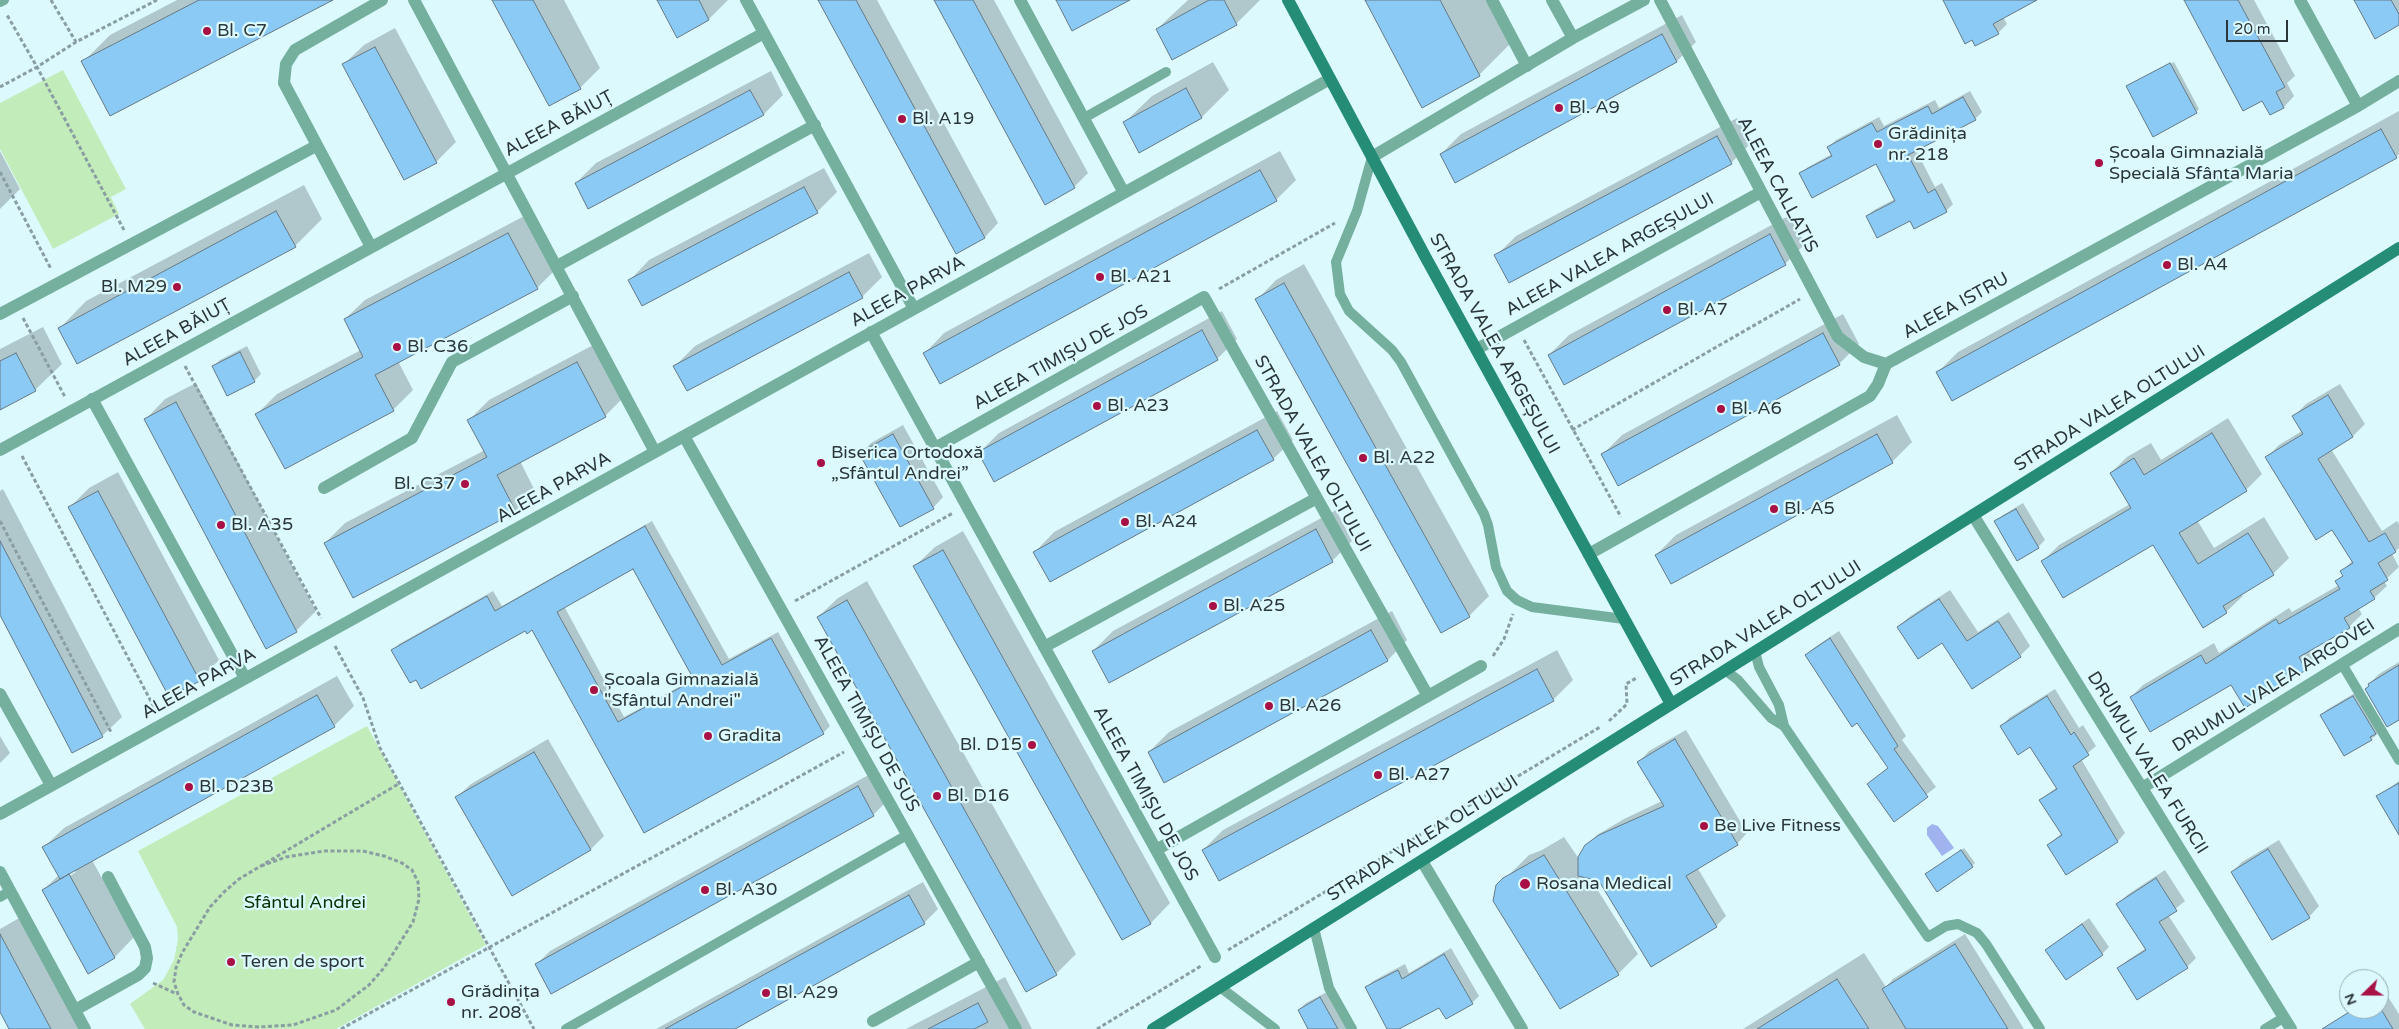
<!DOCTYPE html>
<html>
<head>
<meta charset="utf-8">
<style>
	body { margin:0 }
	#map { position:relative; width:2399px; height:1029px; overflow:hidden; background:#dcfafe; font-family:"Varela Round",sans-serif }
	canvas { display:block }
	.north { position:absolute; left:2339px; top:969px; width:50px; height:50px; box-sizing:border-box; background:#dcfafe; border:1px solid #95acaf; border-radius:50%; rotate:248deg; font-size:14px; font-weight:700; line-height:20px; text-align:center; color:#2a3638 }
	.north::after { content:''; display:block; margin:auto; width:18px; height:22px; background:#a71146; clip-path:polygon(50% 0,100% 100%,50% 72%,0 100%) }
	.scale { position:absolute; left:2226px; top:20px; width:62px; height:22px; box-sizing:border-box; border:2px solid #2a3638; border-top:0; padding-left:6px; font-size:15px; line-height:18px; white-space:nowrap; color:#2a3638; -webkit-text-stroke:4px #dcfafe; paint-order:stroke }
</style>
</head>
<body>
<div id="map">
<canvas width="2399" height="1029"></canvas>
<div class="north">N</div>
<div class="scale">20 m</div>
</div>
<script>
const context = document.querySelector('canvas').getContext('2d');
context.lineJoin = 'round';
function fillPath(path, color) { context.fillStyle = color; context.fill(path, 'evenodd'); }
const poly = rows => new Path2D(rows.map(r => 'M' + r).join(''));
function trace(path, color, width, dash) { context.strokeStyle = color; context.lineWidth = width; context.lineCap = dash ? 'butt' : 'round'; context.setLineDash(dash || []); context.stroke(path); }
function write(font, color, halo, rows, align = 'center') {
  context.font = font + ' "Varela Round",sans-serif'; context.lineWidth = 4.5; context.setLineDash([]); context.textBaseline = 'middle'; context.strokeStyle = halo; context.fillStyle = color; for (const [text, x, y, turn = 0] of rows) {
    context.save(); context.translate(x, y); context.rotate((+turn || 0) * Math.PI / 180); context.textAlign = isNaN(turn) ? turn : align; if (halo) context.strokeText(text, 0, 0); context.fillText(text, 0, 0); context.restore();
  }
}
fillPath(poly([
	[63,70,126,189,111,197,119,214,53,249,0,149,0,103],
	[367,726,486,945,336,1029,145,1029,130,1004,163,980,174,960,178,939,177,927,138,851]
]), '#c3ecbb');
fillPath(poly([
	[1932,824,1938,826,1954,848,1942,856,1927,835,1927,828]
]), '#a1b3ee');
fillPath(poly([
	[177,0,331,0,83,62,110,35],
	[493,0,564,0,600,68,580,88],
	[658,0,728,0,709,19,677,36],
	[820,0,877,0,998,223,985,237,957,252],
	[935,0,994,0,1088,173,1074,187],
	[1188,0,1260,0,1236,24,1173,58,1157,29],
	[1366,0,1489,0,1512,42,1479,75,1423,106],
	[1944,0,2034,0,2003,17,2007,24,1998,33],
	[2186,0,2254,0,2295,76,2287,83,2294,96,2284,107,2270,114,2262,99],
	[2355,0,2399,0,2399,24],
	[1682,15,1696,42,1677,61,1441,154,1461,134],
	[395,28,456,142,436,162,344,64,364,45],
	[1213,62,1229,90,1202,117,1140,151,1125,122,1152,96],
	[2174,62,2199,109,2196,112,2129,86],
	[771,71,783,95,764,114,576,183,596,163],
	[1970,91,1982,112,1975,119,1916,150,1935,187,1942,183,1953,204,1946,211,1910,219,1867,216,1874,210,1895,199,1876,163,1801,173,1808,167,1832,154,1829,147,1836,140,1879,117,1884,126,1935,100,1939,108],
	[2399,111,2399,154,2396,157,1938,372,1958,352],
	[1737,118,1751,143,1731,163,1496,256,1516,236],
	[0,151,20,189,0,209],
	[1280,151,1296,180,1276,200,925,353,944,333],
	[824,168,837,192,817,212,630,280,649,260],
	[304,185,322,219,295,246,60,328,86,301],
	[528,214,557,268,537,288,398,361,413,390,393,410,257,414,277,394,361,350,345,319,365,300],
	[1790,215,1805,244,1785,264,1564,383,1549,355,1569,335],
	[869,253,882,277,862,297,675,366,695,346],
	[1304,264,1489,596,1469,616,1257,300,1276,280],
	[1222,311,1237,339,1217,359,980,452,999,433],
	[1843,314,1859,344,1839,364,1619,484,1603,454,1622,435],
	[43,327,62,364,35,390,0,409,0,349],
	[597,343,625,396,605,416,520,461,535,491,515,511,325,543,345,523,485,450,469,420,489,400],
	[247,346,261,374,255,380,228,394,214,366,220,360],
	[196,383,316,611,296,631,146,419,165,399],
	[2340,384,2365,424,2353,436,2331,449,2382,531,2397,521,2399,524,2399,548,2392,554,2399,567,2384,581,2387,586,2374,598,2358,608,2362,614,2349,627,2313,648,2318,656,2306,669,2245,706,2231,683,2131,697,2143,685,2214,643,2219,653,2289,608,2292,612,2339,585,2337,581,2344,574,2342,571,2353,560,2333,529,2267,457,2279,445,2302,431,2294,416,2306,404],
	[1277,411,1293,440,1273,459,1035,552,1054,532],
	[1897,415,1912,442,1892,462,1656,555,1676,535],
	[2228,418,2262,474,2246,490,2197,520,2214,548,2264,517,2289,558,2273,574,2241,594,2243,596,2226,612,2154,544,2043,561,2059,545,2130,504,2111,473,2127,457,2151,443,2161,460],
	[903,425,943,497,933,508,861,453,871,443],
	[118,472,219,660,199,680,69,508,89,488],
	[3,489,122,717,102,736,0,612,0,491],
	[2023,503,2045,540,2038,547,1996,522,2003,515],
	[1336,510,1352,541,1332,561,1110,682,1093,651,1113,631],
	[652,521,729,659,778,632,830,726,823,733,645,832,533,629,525,629,417,678,393,650,399,644,493,591,502,606],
	[634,568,695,678,624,717,564,606],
	[963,531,1170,903,1151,923,1122,939,915,566,935,547],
	[867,581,1076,954,1056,974,818,617,838,598],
	[1950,590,1978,632,2009,612,2030,646,2020,656,1943,641,1898,627,1909,617],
	[1392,611,1407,640,1388,660,1165,781,1149,752,1169,732],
	[1839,631,1906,736,1902,740,1936,787,1894,820,1868,784,1889,767,1858,721,1806,655,1815,647],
	[1557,650,1573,680,1553,700,1203,850,1223,830],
	[2399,662,2399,715,2369,684,2379,674],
	[337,676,354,706,334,726,92,860,134,937,115,957,88,972,43,890,59,875,44,847,64,828],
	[74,870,76,872,65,879,65,876],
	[2055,689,2079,728,2083,725,2096,746,2081,759,2125,833,2118,841,2066,873,2048,845,2062,833,2040,800,2057,787,2031,746,2002,726,2009,718],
	[2360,690,2381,730,2374,737,2345,755,2321,715,2328,709],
	[1686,730,1747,833,1737,844,1697,867,1726,916,1716,926,1590,878,1638,954,1618,974,1561,1008,1498,886,1529,855,1542,850,1564,837,1579,859,1586,846,1597,835,1624,819,1662,801,1639,762,1649,751],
	[0,736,10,753,0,763],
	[548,739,604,836,590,850,457,797,471,784],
	[872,773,887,801,873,815,537,964,550,951],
	[2399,781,2399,833,2378,796],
	[2279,840,2319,906,2309,917,2232,872,2242,862],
	[1964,848,1975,863,1972,866,1930,872],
	[2165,870,2185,901,2168,915,2196,958,2187,967,2119,968,2128,960,2146,948,2118,904,2127,895],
	[923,882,938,909,924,923,732,1029,656,1029],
	[21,917,82,1029,11,1029,0,1009,0,929],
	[2089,918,2109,947,2102,954,2046,950],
	[1965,934,2024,1029,1743,1029,1864,953,1886,987,1893,979],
	[1451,948,1479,996,1472,1003,1447,1018,1440,1006,1397,1029,1388,1029,1366,988,1373,981,1405,964,1409,973],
	[1005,977,1032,1029,906,1029],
	[2383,989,2399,1014,2399,1029,2343,1029,2341,1018,2351,1009,2379,1009,2379,991],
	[1327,992,1348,1029,1310,1029,1299,1010,1306,1003]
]), '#0003');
const building = poly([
	[199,0,333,0,110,116,81,61,199,0],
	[492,0,533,0,581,89,549,106,492,0],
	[657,0,699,0,709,20,677,38,657,0],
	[818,0,856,0,985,238,956,254,818,0],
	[934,0,973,0,1075,188,1045,205,934,0],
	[1056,0,1130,0,1072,31,1056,0],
	[1209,0,1224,0,1237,25,1172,60,1156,29,1209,0],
	[1365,0,1440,0,1480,76,1422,108,1365,0],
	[1943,0,2037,0,1993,24,1999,34,1975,46,1972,40,1965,44,1943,0],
	[2184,0,2238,0,2285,87,2276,92,2284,108,2270,115,2262,101,2243,111,2184,0],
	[2354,0,2391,0,2399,14,2399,25,2375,39,2354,0],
	[1662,34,1677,62,1455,183,1440,154,1662,34],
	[375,47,437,163,404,180,342,64,375,47],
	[2170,63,2197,113,2153,137,2126,86,2170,63],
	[1186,88,1202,118,1139,153,1123,122,1186,88],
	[750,90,764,115,588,209,575,183,750,90],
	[1963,97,1976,120,1908,155,1928,193,1935,189,1947,212,1914,229,1910,221,1877,238,1866,216,1895,201,1876,164,1812,198,1799,173,1832,156,1827,147,1872,123,1877,132,1928,106,1932,114,1963,97],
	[2381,129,2397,158,1952,401,1936,372,2381,129],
	[1717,136,1732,164,1509,283,1494,255,1717,136],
	[1260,170,1277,201,940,384,923,353,1260,170],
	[804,187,818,213,642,306,628,280,804,187],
	[276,211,296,247,77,364,58,328,276,211],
	[508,233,538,289,375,375,394,411,285,469,255,414,363,357,344,319,508,233],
	[1770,234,1786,265,1564,385,1548,355,1770,234],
	[849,272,863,298,687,391,673,366,849,272],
	[1284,283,1470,617,1441,633,1255,299,1284,283],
	[1202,330,1218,360,994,482,978,452,1202,330],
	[1823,333,1840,365,1618,486,1601,454,1823,333],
	[240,352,255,382,227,396,212,366,240,352],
	[16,353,36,391,0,410,0,361,16,353],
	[577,362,606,417,497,475,516,512,353,598,324,543,487,457,467,420,577,362],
	[2328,395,2353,437,2318,459,2369,542,2385,533,2396,552,2378,563,2388,580,2370,591,2375,599,2344,618,2350,628,2299,657,2306,670,2245,708,2231,685,2150,732,2130,697,2201,655,2206,664,2276,619,2279,624,2340,589,2335,581,2343,576,2340,571,2353,563,2332,530,2316,540,2265,457,2303,434,2292,416,2328,395],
	[176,402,297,632,266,649,144,419,176,402],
	[1257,430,1274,460,1050,582,1033,552,1257,430],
	[2212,433,2247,491,2179,533,2198,564,2248,533,2274,575,2223,606,2227,613,2203,628,2153,545,2063,598,2041,561,2131,508,2110,473,2134,458,2144,475,2212,433],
	[893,434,934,509,900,527,859,453,893,434],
	[1877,434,1893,463,1671,584,1655,555,1877,434],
	[98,491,200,681,169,697,68,507,98,491],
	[2016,509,2039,548,2017,561,1994,521,2016,509],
	[645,526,722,665,771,638,824,734,644,833,532,630,527,634,525,631,421,689,416,680,410,683,391,650,487,596,495,611,645,526],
	[633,569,694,680,618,722,557,612,633,569],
	[1316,529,1333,562,1109,683,1092,651,1316,529],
	[0,541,103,737,72,753,0,615,0,541],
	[943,550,1151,924,1122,940,913,566,943,550],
	[1939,599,1967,641,1998,621,2021,657,1972,689,1942,643,1918,659,1897,627,1939,599],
	[847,600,1057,975,1026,992,817,617,847,600],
	[1371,630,1388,661,1164,783,1148,752,1371,630],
	[1830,638,1898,746,1894,749,1928,797,1894,822,1867,784,1888,768,1857,723,1852,727,1805,655,1830,638],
	[2399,665,2399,720,2387,727,2365,689,2369,686,2368,684,2399,665],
	[1537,669,1554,701,1219,881,1202,850,1537,669],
	[317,695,335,727,60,879,42,847,317,695],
	[2047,696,2071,735,2074,732,2089,755,2073,766,2118,842,2066,875,2047,845,2062,835,2039,800,2057,789,2030,747,2018,755,2000,726,2047,696],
	[2353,696,2376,734,2370,737,2372,740,2344,756,2320,715,2353,696],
	[1675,739,1738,845,1686,876,1717,927,1651,967,1599,881,1578,876,1578,857,1585,845,1599,835,1664,806,1637,762,1675,739],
	[534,752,591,850,512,896,455,797,534,752],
	[2399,783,2399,835,2376,796,2399,783],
	[858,786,874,816,551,994,535,964,858,786],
	[2268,849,2310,918,2272,940,2231,872,2268,849],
	[1961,850,1973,867,1937,892,1925,874,1961,850],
	[1544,855,1619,975,1560,1009,1493,901,1496,885,1503,878,1544,855],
	[69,874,115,958,88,974,42,890,69,874],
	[2156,878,2177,911,2159,922,2188,968,2137,1000,2117,968,2146,950,2116,904,2156,878],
	[909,895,925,924,735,1029,665,1029,909,895],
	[2082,924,2103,955,2066,980,2045,950,2082,924],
	[0,934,51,1029,9,1029,0,1012,0,934],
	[1955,944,2008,1029,1906,1029,1882,989,1955,944],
	[1444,954,1473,1004,1446,1019,1439,1008,1399,1029,1387,1029,1365,987,1398,970,1402,979,1444,954],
	[1837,979,1869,1029,1757,1029,1837,979],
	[1320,997,1338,1029,1308,1029,1298,1010,1320,997],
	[978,1003,988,1022,974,1029,928,1029,978,1003],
	[2354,1009,2381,1009,2393,1029,2322,1029,2354,1009]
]);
fillPath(building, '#8bcaf4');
trace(building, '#657986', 1);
trace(poly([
	[51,0,76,42],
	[0,87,37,67,7,15],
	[0,172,51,269],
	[124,230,37,67,76,42,157,0],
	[1219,289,1335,223],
	[23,318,65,397],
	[1524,340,1621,517],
	[185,366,321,618],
	[1572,430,1800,299],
	[22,456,155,709],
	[0,521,112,734],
	[795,601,953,513],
	[335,646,363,698,380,748,534,1029],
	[1493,656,1504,639,1513,614],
	[1609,721,1627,704,1626,684,1638,677],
	[261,866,286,857,324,851,363,851,384,856,402,863,412,870,418,882,419,899,413,922,384,968,369,985,336,1010,293,1025,259,1027,232,1025,194,1012,184,1005,178,994,174,982,176,968,182,953,210,907,224,892,239,879,400,783],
	[1228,950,1600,727],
	[153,983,177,994],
	[341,1029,844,752],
	[1097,1029,1201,966]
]), '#899ea2', 3, [4, 2.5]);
trace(poly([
	[0,2,4,0],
	[1084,118,1166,72],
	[1372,157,1357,211,1336,262,1340,294,1349,311,1392,350,1401,362,1484,514,1488,525,1496,567,1507,591,1517,600,1532,607,1624,619],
	[1755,651,1759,667,1779,705,1784,726,1928,937,1946,926,1958,924,1977,933,1986,944,2040,1029],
	[2342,664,2399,760],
	[1725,670,1738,680,1771,718,1784,726],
	[0,897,10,891],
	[1314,928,1329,988,1352,1029],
	[1220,987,1275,1029],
	[566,1029,907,835],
	[2265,1029,2283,1018]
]), '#75b09e', 10);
trace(poly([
	[414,0,655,452],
	[746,0,914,309],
	[1020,0,1124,193],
	[1492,0,1527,66],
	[1552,0,1573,38],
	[1660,0,1838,337,1864,357,1886,364],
	[2300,0,2358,106],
	[1372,157,1573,38,1644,0],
	[371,247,284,83,286,64,295,50,382,0],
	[557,266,815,125],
	[0,314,316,146],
	[871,332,1215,957],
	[1477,349,1761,192],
	[92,399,245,678],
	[684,436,1016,1029],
	[935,448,1204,297,1428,696],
	[0,450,764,33],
	[324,488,412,438,452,362,573,296],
	[1973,515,2291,1029],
	[1589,554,1870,396,1878,384,1886,364,2358,106,2399,81],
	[1044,647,1317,498],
	[0,694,51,785],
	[2142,788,2399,629],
	[0,814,1330,79],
	[1156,850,1481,666],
	[1422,861,1522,1029],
	[0,872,85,1029],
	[75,1010,138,975,145,968,147,958,145,947,108,877],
	[873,1021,979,962]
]), '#75b09e', 12);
trace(poly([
	[1288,0,1426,258,1671,704],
	[1153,1029,2399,248]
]), '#258d75', 12);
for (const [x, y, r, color] of [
	[207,31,5,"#a71146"],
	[1559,108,5,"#a71146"],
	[902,119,5,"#a71146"],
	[1878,144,5,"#a71146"],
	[2099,163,5,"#a71146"],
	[2167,265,5,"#a71146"],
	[1100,277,5,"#a71146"],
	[177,287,5,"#a71146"],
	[1667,310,5,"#a71146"],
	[397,347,5,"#a71146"],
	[1097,406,5,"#a71146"],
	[1721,409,5,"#a71146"],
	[1363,458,5,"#a71146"],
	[821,463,5,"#a71146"],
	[465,484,5,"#a71146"],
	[1774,509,5,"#a71146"],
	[1125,522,5,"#a71146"],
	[221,525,5,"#a71146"],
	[1213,606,5,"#a71146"],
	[594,690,5,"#a71146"],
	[1269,706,5,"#a71146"],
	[708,736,5,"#a71146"],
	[1032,745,5,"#a71146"],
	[1378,775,5,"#a71146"],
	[189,787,5,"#a71146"],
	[937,796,5,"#a71146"],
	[1704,826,5,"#a71146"],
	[1525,884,6,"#a71146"],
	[705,890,5,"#a71146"],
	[231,962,5,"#a71146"],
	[766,993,5,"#a71146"],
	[451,1002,5,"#a71146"]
]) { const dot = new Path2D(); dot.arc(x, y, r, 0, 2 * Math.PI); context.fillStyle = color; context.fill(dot); trace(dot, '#dcfafe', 2); }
write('18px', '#2a3638', '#dcfafe', [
	["Bl. C7",217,31],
	["Bl. A9",1569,108],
	["Bl. A19",912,119],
	["Grădinița",1888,134],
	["nr. 218",1888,155],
	["Școala Gimnazială",2109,153],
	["Specială Sfânta Maria",2109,174],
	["Bl. A4",2177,265],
	["Bl. A21",1110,277],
	["Bl. M29",167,287,"right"],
	["Bl. A7",1677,310],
	["Bl. C36",407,347],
	["Bl. A23",1107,406],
	["Bl. A6",1731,409],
	["Biserica Ortodoxă",831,453],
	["„Sfântul Andrei”",831,474],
	["Bl. A22",1373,458],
	["Bl. C37",455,484,"right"],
	["Bl. A5",1784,509],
	["Bl. A24",1135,522],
	["Bl. A35",231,525],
	["Bl. A25",1223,606],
	["Școala Gimnazială",604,680],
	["\"Sfântul Andrei\"",604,701],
	["Bl. A26",1279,706],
	["Gradita",718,736],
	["Bl. D15",1022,745,"right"],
	["Bl. A27",1388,775],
	["Bl. D23B",199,787],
	["Bl. D16",947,796],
	["Be Live Fitness",1714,826],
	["Rosana Medical",1536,884],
	["Bl. A30",715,890],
	["Teren de sport",241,962],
	["Grădinița",461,992],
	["nr. 208",461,1013],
	["Bl. A29",776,993]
], 'left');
write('18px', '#2a3638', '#dcfafe', [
	["ALEEA BĂIUȚ",559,124,-28],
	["ALEEA CALLATIS",1777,185,62],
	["ALEEA VALEA ARGEȘULUI",1610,255,-29],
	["ALEEA PARVA",908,292,-29],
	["ALEEA ISTRU",1956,306,-29],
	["ALEEA BĂIUȚ",177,333,-29],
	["STRADA VALEA ARGEȘULUI",1494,344,61],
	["ALEEA TIMIȘU DE JOS",1061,358,-29],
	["STRADA VALEA OLTULUI",2110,409,-32],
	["STRADA VALEA OLTULUI",1312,454,61],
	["ALEEA PARVA",554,488,-29],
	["STRADA VALEA OLTULUI",1766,624,-32],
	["ALEEA PARVA",199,684,-29],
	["DRUMUL VALEA ARGOVEI",2274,686,-32],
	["ALEEA TIMIȘU DE SUS",866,724,61],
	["DRUMUL VALEA FURCII",2147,763,58],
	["ALEEA TIMIȘU DE JOS",1145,794,61],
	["STRADA VALEA OLTULUI",1423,839,-32]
]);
write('18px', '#063300', '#dcfafe', [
	["Sfântul Andrei",305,903]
]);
</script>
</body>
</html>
